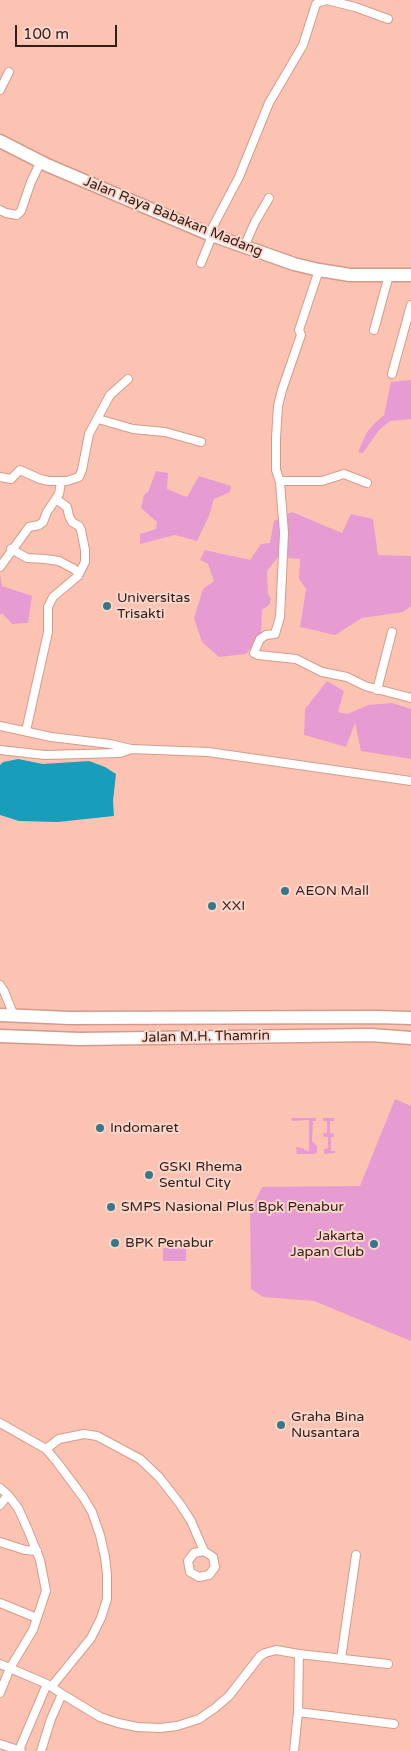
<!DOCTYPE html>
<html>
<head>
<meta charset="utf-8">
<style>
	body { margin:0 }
	#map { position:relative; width:411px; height:1751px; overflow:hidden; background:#fdc3b2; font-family:"Varela Round",sans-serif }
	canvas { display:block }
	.scale { position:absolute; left:15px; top:25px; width:102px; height:22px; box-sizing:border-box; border:2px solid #331e17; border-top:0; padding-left:6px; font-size:15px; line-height:18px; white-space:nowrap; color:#331e17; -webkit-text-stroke:4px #fad6cc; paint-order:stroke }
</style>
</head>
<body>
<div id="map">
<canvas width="411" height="1751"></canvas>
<div class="scale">100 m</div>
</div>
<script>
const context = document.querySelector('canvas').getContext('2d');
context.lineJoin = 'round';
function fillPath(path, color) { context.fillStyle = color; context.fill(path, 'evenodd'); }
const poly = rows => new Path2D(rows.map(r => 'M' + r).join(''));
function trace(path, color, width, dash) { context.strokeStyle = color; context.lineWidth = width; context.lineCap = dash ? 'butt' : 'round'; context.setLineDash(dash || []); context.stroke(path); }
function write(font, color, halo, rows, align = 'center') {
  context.font = font + ' "Varela Round",sans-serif'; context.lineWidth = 4; context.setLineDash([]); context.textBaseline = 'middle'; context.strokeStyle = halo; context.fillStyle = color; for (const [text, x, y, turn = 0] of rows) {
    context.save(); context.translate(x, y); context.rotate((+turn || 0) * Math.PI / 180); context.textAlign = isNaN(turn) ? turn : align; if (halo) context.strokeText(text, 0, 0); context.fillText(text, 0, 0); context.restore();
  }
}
fillPath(poly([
	[411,380,411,419,390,421,379,430,363,453,358,452,367,432,376,422,384,415,391,382],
	[156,471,168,473,167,489,187,497,199,476,231,486,230,492,214,499,209,516,197,541,175,535,140,544,140,534,156,529,157,522,141,508,144,495,148,492],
	[292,512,342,533,351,514,373,519,378,555,411,556,411,606,403,612,362,618,335,635,300,627,306,589,299,579,300,559,278,557,267,571,268,594,271,599,269,605,262,610,261,635,246,654,219,657,202,642,194,618,203,589,214,581,208,564,200,560,205,550,250,560,261,544,270,543,274,521],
	[0,574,2,586,32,596,28,623,12,624,3,614,0,614],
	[327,681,344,691,338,712,347,714,368,705,392,703,411,709,411,759,361,751,355,723,346,747,304,735,305,709],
	[395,1099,411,1106,411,1341,314,1301,263,1297,251,1289,250,1211,262,1187,360,1186],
	[291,1118,316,1118,316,1121,313,1121,312,1141,317,1146,317,1153,314,1154,297,1154,296,1147,304,1148,304,1150,309,1151,309,1120,292,1121],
	[323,1118,334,1118,334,1121,330,1121,330,1133,334,1134,334,1137,331,1137,331,1151,335,1151,335,1153,324,1154,324,1149,328,1148,328,1137,324,1137,323,1133,327,1133,327,1121,323,1121],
	[163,1248,186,1248,186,1261,163,1261]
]), '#e69cd2');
fillPath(poly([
	[18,759,43,764,89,761,105,767,116,774,113,801,114,816,58,822,19,821,0,815,0,765,3,762]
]), '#189eba');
const street = poly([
	[0,90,9,72],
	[0,210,6,213,17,215,21,211,31,182,41,161],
	[209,234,239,177,269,103,303,45,316,4,319,2,327,0,355,7,388,19],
	[244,247,255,222,269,198],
	[201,263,212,236],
	[319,270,299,330,301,335,282,390,278,406,276,438,276,470,280,482,284,533,280,617,275,634,266,635,260,639,254,653,258,655,296,659,322,672,347,677,365,686,411,698],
	[374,330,389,275],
	[392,374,411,305],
	[98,419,133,429,165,432,201,442],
	[0,477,11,479,20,470,40,479,49,481,67,481,79,477,82,470,89,434,110,395,128,379],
	[280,481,322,481,344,474,367,483],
	[56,499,67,507,69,516,72,522,79,526,81,530,85,550,85,562,79,574],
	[11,549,27,558,45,559,59,561,74,569,78,573,78,576,53,597,48,607,48,632,26,731],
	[0,567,29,527,39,525,43,522,47,512,59,494,61,482],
	[377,690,392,632],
	[0,726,51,737,110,744,131,749,208,752,411,781],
	[0,750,45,755,120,753,131,749],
	[0,985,4,991,14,1016],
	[0,1423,46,1449,57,1462,83,1497,92,1512,100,1535,105,1557,107,1574,107,1599,101,1618,91,1638,52,1686],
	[46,1449,59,1439,84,1434,97,1436,140,1459,159,1477,180,1504,191,1521,204,1551,213,1557,215,1567,209,1575,199,1577,190,1572,188,1561,194,1553,204,1551],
	[0,1488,8,1495,18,1508,28,1530,40,1560,46,1591,33,1630,10,1668,0,1693],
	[0,1505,8,1495],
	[0,1542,25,1550,37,1551],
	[0,1603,37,1618],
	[299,1654,388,1664],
	[341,1659,356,1555],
	[0,1664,47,1684,19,1750],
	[62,1694,100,1717,118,1723,137,1727,160,1728,177,1726,199,1719,215,1708,229,1696,260,1656,265,1653,276,1650,299,1654,298,1712,294,1751],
	[298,1712,394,1724],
	[0,1744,21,1751],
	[41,1751,51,1719,62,1694,49,1685]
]);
const primary = poly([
	[0,141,47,165,209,234,294,264,319,270,350,275,411,275],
	[0,1015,70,1018,374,1017,411,1018],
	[0,1036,79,1039,371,1035,411,1038]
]);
trace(street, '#d39b8b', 10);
trace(primary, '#d39b8b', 15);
trace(street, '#fff', 8);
trace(primary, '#fff', 12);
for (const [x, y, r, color] of [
	[107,606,5,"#36788a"],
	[285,891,5,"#36788a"],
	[212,906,5,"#36788a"],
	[100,1128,5,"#36788a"],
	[149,1175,5,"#36788a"],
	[111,1207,5,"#36788a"],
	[115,1243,5,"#36788a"],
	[374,1244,5,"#36788a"],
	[281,1425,5,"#36788a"]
]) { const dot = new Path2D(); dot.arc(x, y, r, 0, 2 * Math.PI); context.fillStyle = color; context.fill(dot); trace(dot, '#fad6cc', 2); }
write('14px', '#331e17', '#fad6cc', [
	["Jalan Raya Babakan Madang",173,217,22],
	["Jalan M.H. Thamrin",206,1037,-1]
]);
write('14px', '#331e17', '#fad6cc', [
	["Universitas",117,598],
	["Trisakti",117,614],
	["AEON Mall",295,891],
	["XXI",222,906],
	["Indomaret",110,1128],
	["GSKI Rhema",159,1167],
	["Sentul City",159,1183],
	["SMPS Nasional Plus Bpk Penabur",121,1207],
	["Jakarta",364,1236,"right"],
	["Japan Club",364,1252,"right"],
	["BPK Penabur",125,1243],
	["Graha Bina",291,1417],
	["Nusantara",291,1433]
], 'left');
</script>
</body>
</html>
